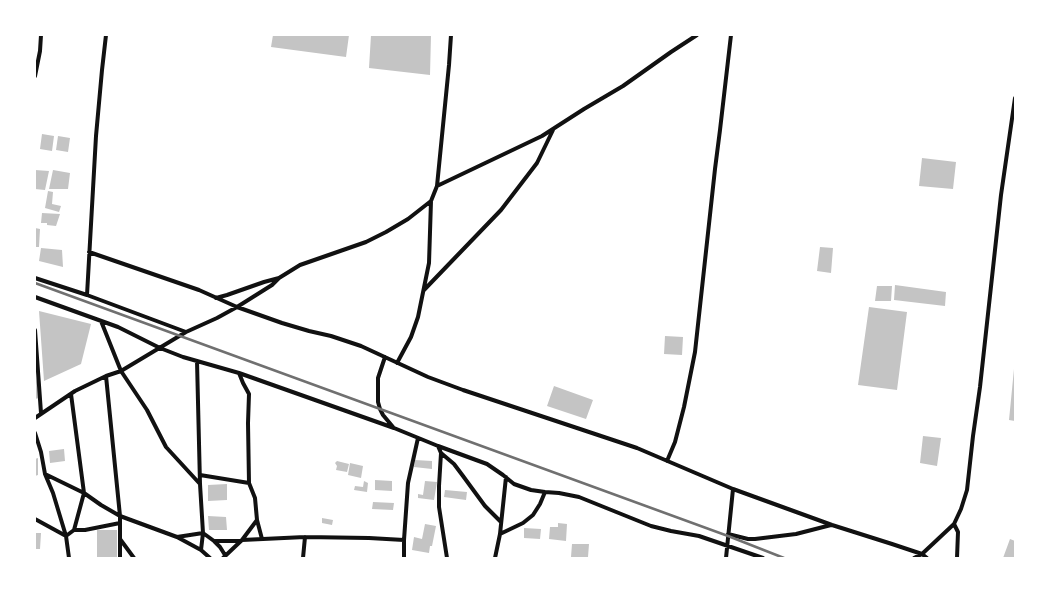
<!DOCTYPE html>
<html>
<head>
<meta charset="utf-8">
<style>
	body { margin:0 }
	#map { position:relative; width:1050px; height:593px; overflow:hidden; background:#fff; font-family:Commissioner,sans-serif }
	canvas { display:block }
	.frame { position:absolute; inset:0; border:36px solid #fff; pointer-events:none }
</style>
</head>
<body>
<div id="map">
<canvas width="1050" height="593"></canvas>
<div class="frame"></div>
</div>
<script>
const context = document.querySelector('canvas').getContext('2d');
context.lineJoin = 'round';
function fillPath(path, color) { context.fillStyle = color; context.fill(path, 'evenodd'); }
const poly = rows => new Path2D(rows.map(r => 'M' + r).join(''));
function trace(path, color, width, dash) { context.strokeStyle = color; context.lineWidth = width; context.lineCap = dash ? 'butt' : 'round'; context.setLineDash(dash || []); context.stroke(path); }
fillPath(poly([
	[273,35,349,35,346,57,271,47],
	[371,35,431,35,430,75,369,68],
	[42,134,54,136,52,151,40,149],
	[58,136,70,138,68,152,56,150],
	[922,158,956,162,953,189,919,186],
	[35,170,49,171,45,190,35,189],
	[53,170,70,173,68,189,49,189],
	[48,191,53,192,52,204,61,206,59,212,45,208],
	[42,213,60,214,56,226,47,225,47,223,41,223],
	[35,228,40,229,39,247,35,247],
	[820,247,833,248,831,273,817,271],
	[41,248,62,250,63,267,39,261],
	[895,285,946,292,945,306,894,300],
	[877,286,892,286,891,301,875,301],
	[869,307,907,312,897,390,858,385],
	[39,311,91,324,81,364,44,381],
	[665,336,683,337,682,355,664,354],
	[1014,369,1015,369,1015,421,1009,420],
	[35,375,36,375,39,398,35,399],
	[554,386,593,400,586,419,547,406],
	[923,436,941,438,937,466,920,463],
	[64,449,65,461,50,463,49,451],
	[38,458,38,475,35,476,35,459],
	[415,460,432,461,432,469,414,467],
	[337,461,349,464,347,472,336,470,337,466,335,463],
	[350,463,363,466,361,478,348,475],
	[375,480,392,481,392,491,375,490],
	[364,481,368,483,367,492,354,490,355,486,363,487],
	[425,481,437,482,434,500,418,498,418,494,423,495],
	[227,484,227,500,208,501,208,485],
	[445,490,467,492,466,500,444,497],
	[373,502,394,503,393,510,372,509],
	[208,516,226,517,227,530,209,530],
	[322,518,333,520,332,525,322,523],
	[558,523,567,524,566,541,549,539,550,527,558,527],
	[425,524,436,526,432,546,430,546,429,553,412,550,414,537,422,539],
	[524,528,541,529,540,539,524,538],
	[97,530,117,530,117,558,97,558],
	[35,533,41,533,40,549,35,549],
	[1010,539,1015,541,1015,558,1003,558],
	[572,544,589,544,588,557,571,557]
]), '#c4c4c4');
trace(poly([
	[35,76,40,51,41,35],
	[437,186,542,136,584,109,623,86,671,52,697,35],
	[89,252,199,290,237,307,282,323,309,331,331,336,361,346,428,377,463,390,637,448,733,489,832,525,892,544,922,554,927,558],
	[35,278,87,295,186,332],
	[424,290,501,210,537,163,553,130],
	[87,295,96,136,102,70,106,35],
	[35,297,118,327,160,348,183,357,239,373,394,428,438,446,487,464,503,475,514,484,531,490,545,492,559,493,579,497,651,526,671,531,699,536,763,558],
	[216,298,227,295,264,282,279,278],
	[101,321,121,371,147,410,166,447,200,484],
	[35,330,41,413],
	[385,357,378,378,378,402,380,409,383,415,393,427],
	[197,361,200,484,203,533,201,550],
	[397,363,411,337,418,317,429,263,431,201,437,186,449,65,451,35],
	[239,373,243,383,249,394,248,423,249,483,255,498,257,520,262,539],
	[106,376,120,516,120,558],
	[71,394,84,493,74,530],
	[35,418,75,391,106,376,121,371,186,332,217,318,237,307,272,285,279,278,300,265,366,242,386,232,408,219,431,201],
	[35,433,41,452,45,474,53,493,66,536,69,558],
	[438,446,441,453,454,464,463,476,485,506,501,522],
	[441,453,439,486,439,507,447,558],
	[667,461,675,442,684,407,695,352,715,169,720,130,731,35],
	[45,474,84,493,101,505,120,516,177,537,201,550,210,558],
	[200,475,249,483],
	[35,519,66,536,74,530,85,530,120,523],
	[954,524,958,532,957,558],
	[500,534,523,523,533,515,540,504,545,492],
	[728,534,748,539,755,539,796,534,831,525],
	[177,537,203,533,214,541,220,547,225,555],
	[120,539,134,558],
	[242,540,305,537,369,538,404,540],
	[214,541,240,541],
	[223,558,242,540,257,520],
	[303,558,305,537],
	[404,558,404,540,408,483,418,438],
	[495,558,500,534,506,477],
	[726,558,733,489],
	[914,558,922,554,954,524,961,509,967,490,973,436,980,387,1001,195,1015,98]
]), '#111', 4);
trace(poly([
	[35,283,728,536,784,558]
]), '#707070', 2.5);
</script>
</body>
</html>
